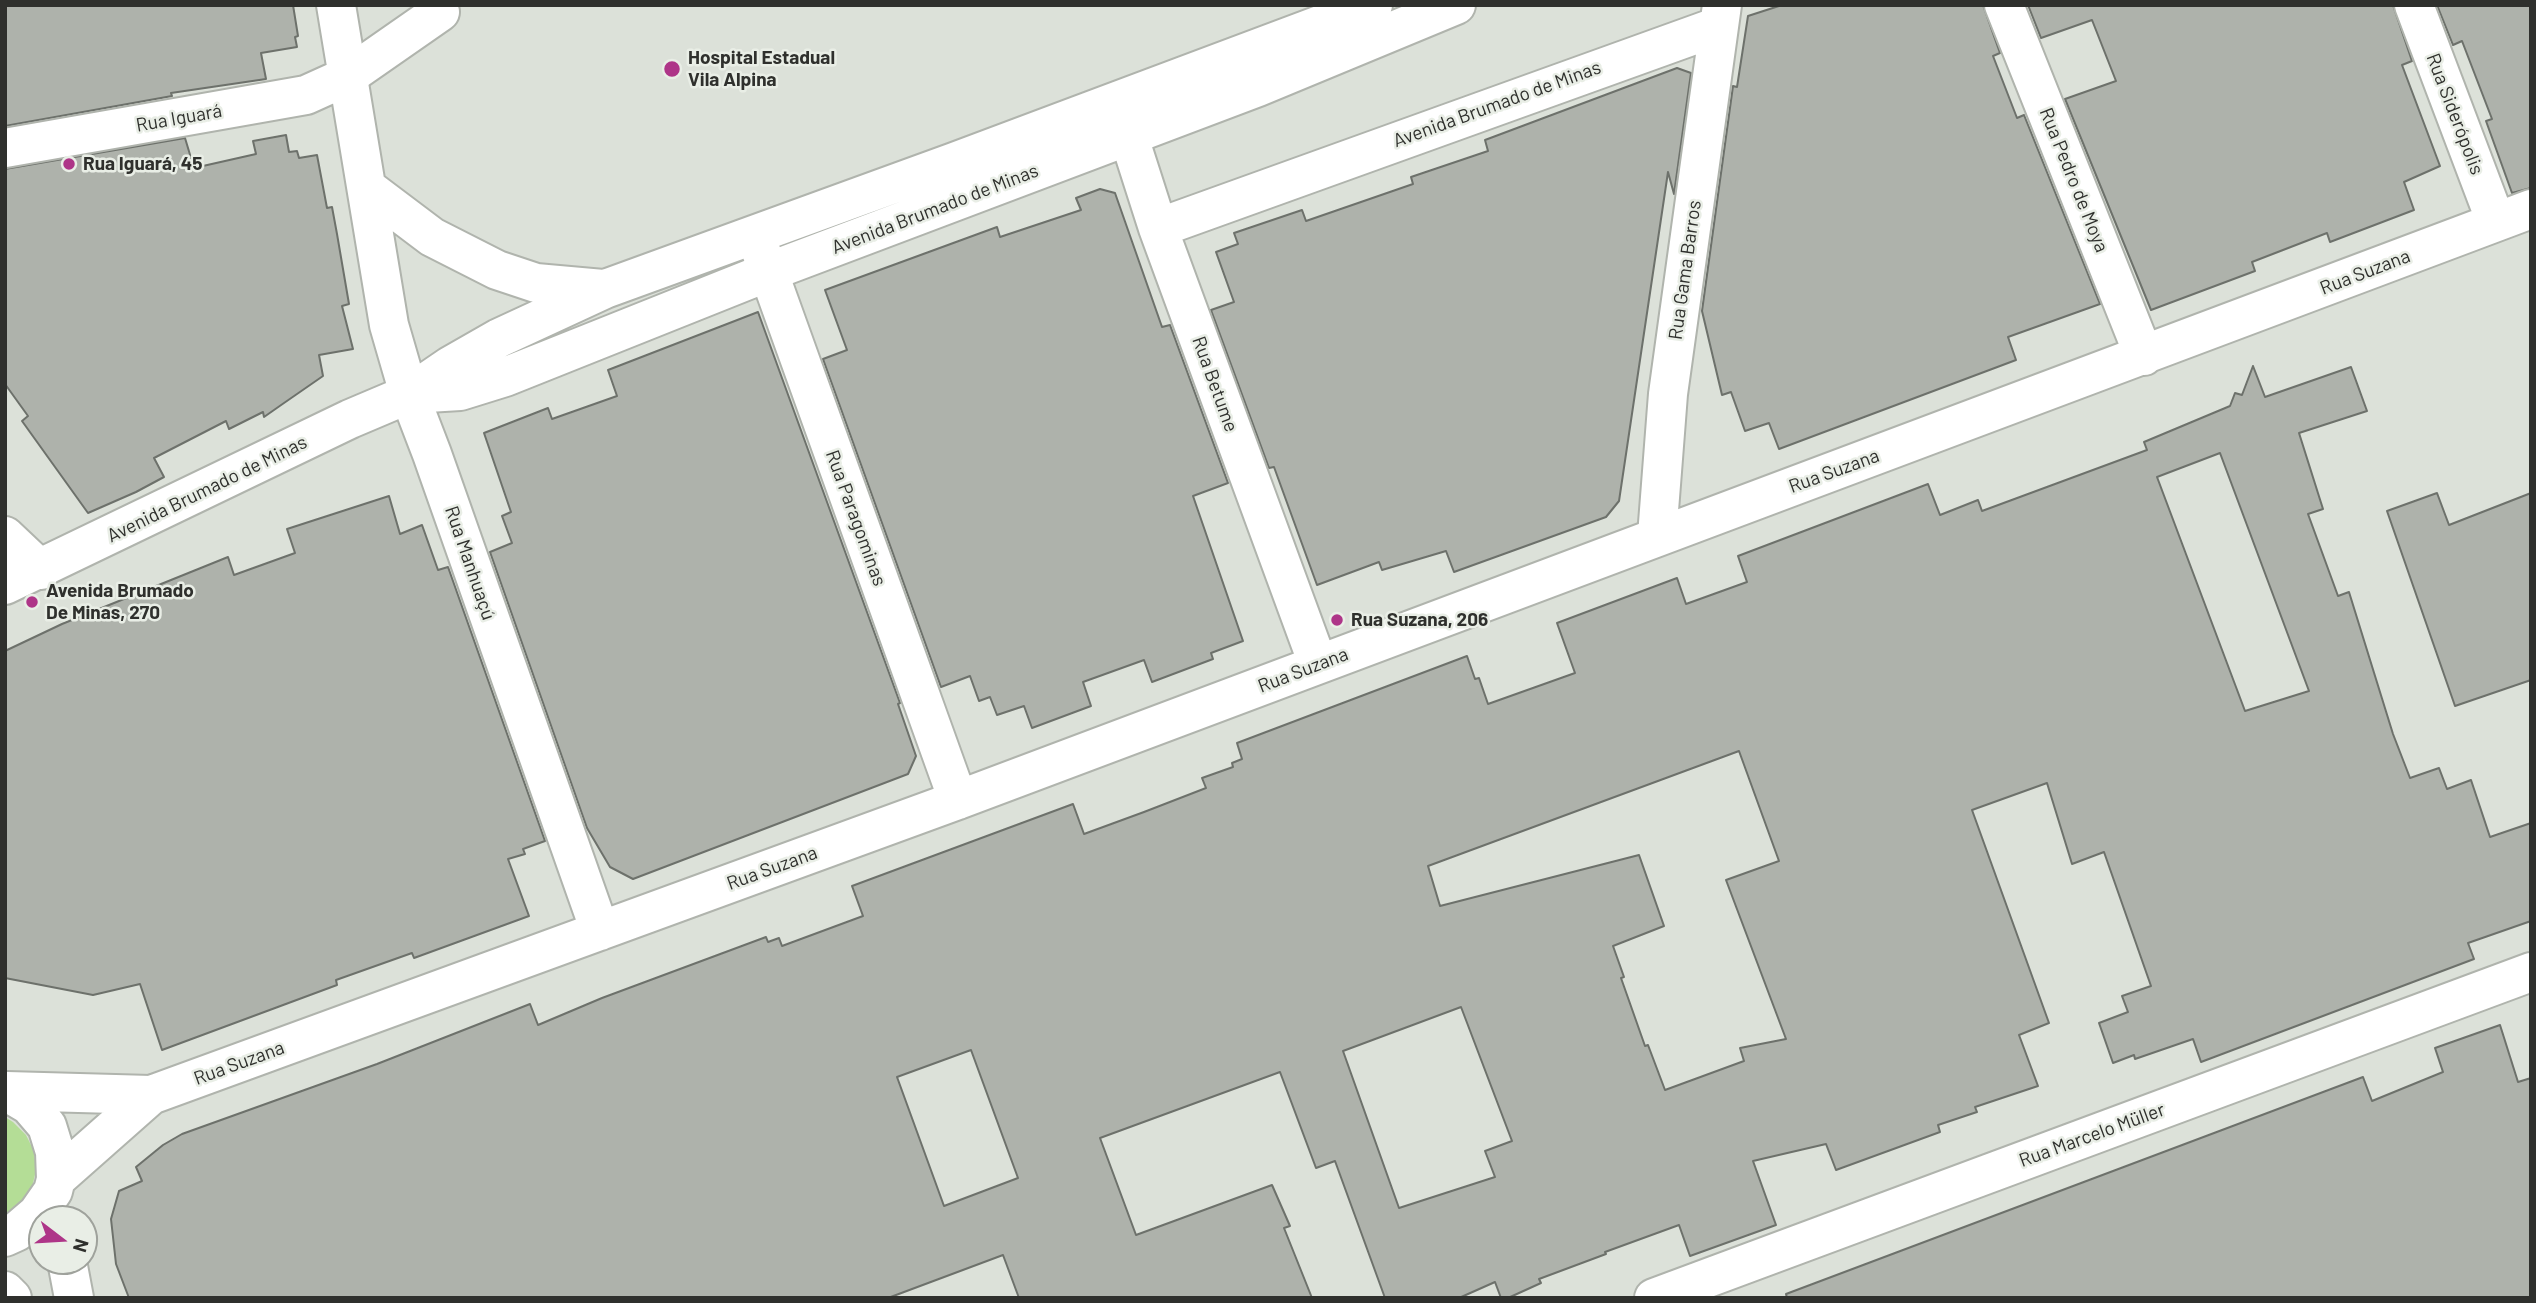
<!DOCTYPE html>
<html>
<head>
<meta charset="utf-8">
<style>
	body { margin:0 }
	#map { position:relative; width:2536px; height:1303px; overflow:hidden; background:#dce1d9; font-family:Barlow,sans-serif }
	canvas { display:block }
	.frame { position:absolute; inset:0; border:7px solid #2f302d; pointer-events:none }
	.north { position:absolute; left:28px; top:1205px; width:70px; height:70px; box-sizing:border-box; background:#e9eee6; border:2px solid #9fa29c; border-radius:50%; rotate:107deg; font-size:19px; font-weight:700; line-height:28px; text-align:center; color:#2f302d }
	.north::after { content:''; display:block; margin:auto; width:24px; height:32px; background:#ae3588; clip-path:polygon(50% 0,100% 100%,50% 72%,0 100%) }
</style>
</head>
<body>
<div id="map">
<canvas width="2536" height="1303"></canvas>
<div class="frame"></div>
<div class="north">N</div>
</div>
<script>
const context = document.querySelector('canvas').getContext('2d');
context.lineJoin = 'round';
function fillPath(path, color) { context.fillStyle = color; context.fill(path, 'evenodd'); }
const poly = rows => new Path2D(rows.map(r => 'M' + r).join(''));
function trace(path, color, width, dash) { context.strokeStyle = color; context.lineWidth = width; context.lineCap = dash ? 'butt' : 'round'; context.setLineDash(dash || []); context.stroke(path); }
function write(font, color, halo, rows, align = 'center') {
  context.font = font + ' Barlow,sans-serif'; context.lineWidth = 5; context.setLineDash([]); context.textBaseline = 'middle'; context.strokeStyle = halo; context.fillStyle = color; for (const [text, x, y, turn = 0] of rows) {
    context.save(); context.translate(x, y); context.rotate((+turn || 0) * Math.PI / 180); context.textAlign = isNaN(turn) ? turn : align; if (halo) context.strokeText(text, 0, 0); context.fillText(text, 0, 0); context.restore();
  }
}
fillPath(poly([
	[5,1117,13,1122,26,1135,34,1151,36,1170,32,1188,23,1204,5,1217]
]), '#b4dd96');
const building = poly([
	[5,5,293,5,298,36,295,37,297,47,261,53,266,79,171,93,172,96,5,126,5,5],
	[1782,5,1983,5,2000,53,1993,56,2017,118,2024,115,2100,304,2008,337,2016,360,1779,449,1769,423,1745,431,1731,392,1722,395,1702,311,1733,86,1737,87,1748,16,1782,5],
	[2028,5,2393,5,2412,61,2402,65,2440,166,2404,182,2414,210,2330,242,2327,233,2252,262,2255,271,2151,310,2065,99,2116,81,2092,20,2041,38,2028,5],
	[2437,5,2531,5,2531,188,2512,193,2486,121,2492,119,2462,41,2453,45,2437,5],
	[1677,68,1691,73,1674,194,1668,172,1619,501,1606,517,1454,572,1446,551,1382,570,1379,562,1317,585,1274,467,1269,468,1211,310,1234,302,1216,252,1238,244,1234,233,1302,210,1306,221,1413,184,1411,177,1488,151,1485,140,1677,68],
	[286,135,289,152,297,151,299,158,317,155,327,208,332,207,337,234,349,304,342,306,353,349,319,355,323,376,284,403,264,417,263,412,229,429,226,421,154,458,164,477,136,492,88,513,22,421,28,416,5,384,5,169,185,138,194,168,256,154,253,141,286,135],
	[1100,189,1115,193,1162,327,1170,325,1228,483,1193,496,1243,641,1211,653,1213,659,1152,682,1144,660,1083,682,1091,706,1032,728,1024,706,997,715,990,697,979,701,970,676,941,687,823,359,847,350,825,290,997,227,1000,237,1081,210,1076,198,1100,189],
	[758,312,900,703,898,704,916,756,908,774,633,879,610,867,587,828,490,552,512,543,502,516,511,512,484,433,548,408,552,419,617,396,608,370,758,312],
	[2253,366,2265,397,2351,367,2367,411,2299,433,2323,509,2308,514,2338,596,2349,592,2393,734,2410,778,2439,768,2447,789,2471,780,2490,837,2531,823,2531,921,2468,943,2474,959,2201,1062,2193,1039,2135,1059,2134,1055,2113,1063,2099,1023,2128,1012,2122,996,2151,986,2104,852,2072,864,2047,783,1972,810,2049,1023,2019,1035,2038,1086,1975,1107,1977,1112,1938,1125,1940,1132,1836,1170,1826,1144,1753,1161,1776,1225,1690,1256,1679,1225,1605,1252,1606,1254,1539,1279,1541,1283,1508,1298,1501,1298,1495,1282,1459,1298,1385,1298,1335,1161,1316,1168,1280,1072,1100,1138,1136,1235,1272,1185,1290,1226,1284,1228,1312,1298,1019,1298,1003,1255,888,1298,129,1298,116,1264,111,1219,119,1191,142,1181,136,1167,163,1145,182,1134,377,1064,530,1004,538,1025,602,998,766,937,768,942,779,938,782,946,863,916,852,886,1073,804,1084,834,1144,812,1206,788,1202,778,1233,767,1232,763,1242,759,1237,743,1467,656,1475,679,1479,678,1488,704,1575,673,1557,623,1677,578,1686,604,1747,582,1738,556,1928,484,1940,515,1978,500,1982,511,2147,450,2144,442,2230,406,2235,393,2242,395,2253,366],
	[2220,453,2309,691,2245,711,2157,477,2220,453],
	[1739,751,1779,861,1726,880,1786,1039,1740,1048,1744,1061,1665,1090,1648,1045,1645,1046,1621,978,1624,977,1613,946,1664,926,1639,855,1440,906,1428,866,1739,751],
	[1461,1007,1512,1141,1485,1151,1495,1177,1399,1208,1343,1051,1461,1007],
	[971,1050,1018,1178,944,1206,897,1077,971,1050],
	[2437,493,2449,525,2531,493,2531,680,2455,706,2387,511,2437,493],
	[389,496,400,534,422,525,438,570,448,567,545,841,523,849,525,854,508,859,529,916,414,958,412,953,336,980,337,985,162,1050,140,984,93,995,5,978,5,651,62,624,228,557,234,575,295,553,287,529,389,496],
	[2500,1025,2518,1082,2531,1078,2531,1298,1787,1298,1786,1294,2363,1077,2372,1101,2443,1072,2435,1048,2500,1025]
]);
fillPath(building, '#aeb2ab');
trace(building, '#6d716b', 2);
const minor = poly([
	[2004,5,2144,356],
	[2414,5,2496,222],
	[348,76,440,12],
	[1119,106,1158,228,1318,664],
	[1158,228,1719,26],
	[757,240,958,800],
	[409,394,432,454,600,931],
	[5,536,41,570],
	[1657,536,1668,394,1722,5],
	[5,1091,29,1105,47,1126,55,1152,56,1179,53,1191,37,1214,16,1232,5,1237],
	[7,1091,151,1095],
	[56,1179,151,1095,958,800,2531,209],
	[67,1261,74,1298],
	[5,1291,12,1298],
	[1654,1298,2531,972]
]);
const major = poly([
	[336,5,389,325,409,394],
	[5,148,306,95,348,76],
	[367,188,432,237,497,270,536,283,603,289],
	[411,394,460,391,505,377,768,272,1258,87,1456,5],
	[5,585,350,419,409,394,450,366,499,338,605,289,954,162,1373,5]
]);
trace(minor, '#b0b4ad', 42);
trace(major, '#b0b4ad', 42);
trace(minor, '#fff', 38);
trace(major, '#fff', 38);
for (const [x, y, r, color] of [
	[672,69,9,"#ae3588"],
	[69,164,7,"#ae3588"],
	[32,602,7,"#ae3588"],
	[1337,620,7,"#ae3588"]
]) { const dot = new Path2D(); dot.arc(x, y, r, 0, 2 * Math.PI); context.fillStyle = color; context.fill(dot); trace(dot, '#e9eee6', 2.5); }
write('bold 19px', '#2f302d', '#e9eee6', [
	["Hospital Estadual",688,58],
	["Vila Alpina",688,80],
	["Rua Iguará, 45",83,164],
	["Avenida Brumado",46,591],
	["De Minas, 270",46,613],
	["Rua Suzana, 206",1351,620]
], 'left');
write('19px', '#2f302d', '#e9eee6', [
	["Avenida Brumado de Minas",1497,104,-20],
	["Rua Siderópolis",2455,114,69],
	["Rua Iguará",179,118,-10],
	["Rua Pedro de Moya",2074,180,68],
	["Avenida Brumado de Minas",935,209,-21],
	["Rua Gama Barros",1685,270,-82],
	["Rua Suzana",2365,272,-21],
	["Rua Betume",1215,384,70],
	["Rua Suzana",1834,471,-20],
	["Avenida Brumado de Minas",207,489,-26],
	["Rua Paragominas",856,518,70],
	["Rua Manhuaçú",470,563,71],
	["Rua Suzana",1303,670,-21],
	["Rua Suzana",772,868,-20],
	["Rua Suzana",239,1063,-20],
	["Rua Marcelo Müller",2092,1135,-20]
]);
</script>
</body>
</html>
